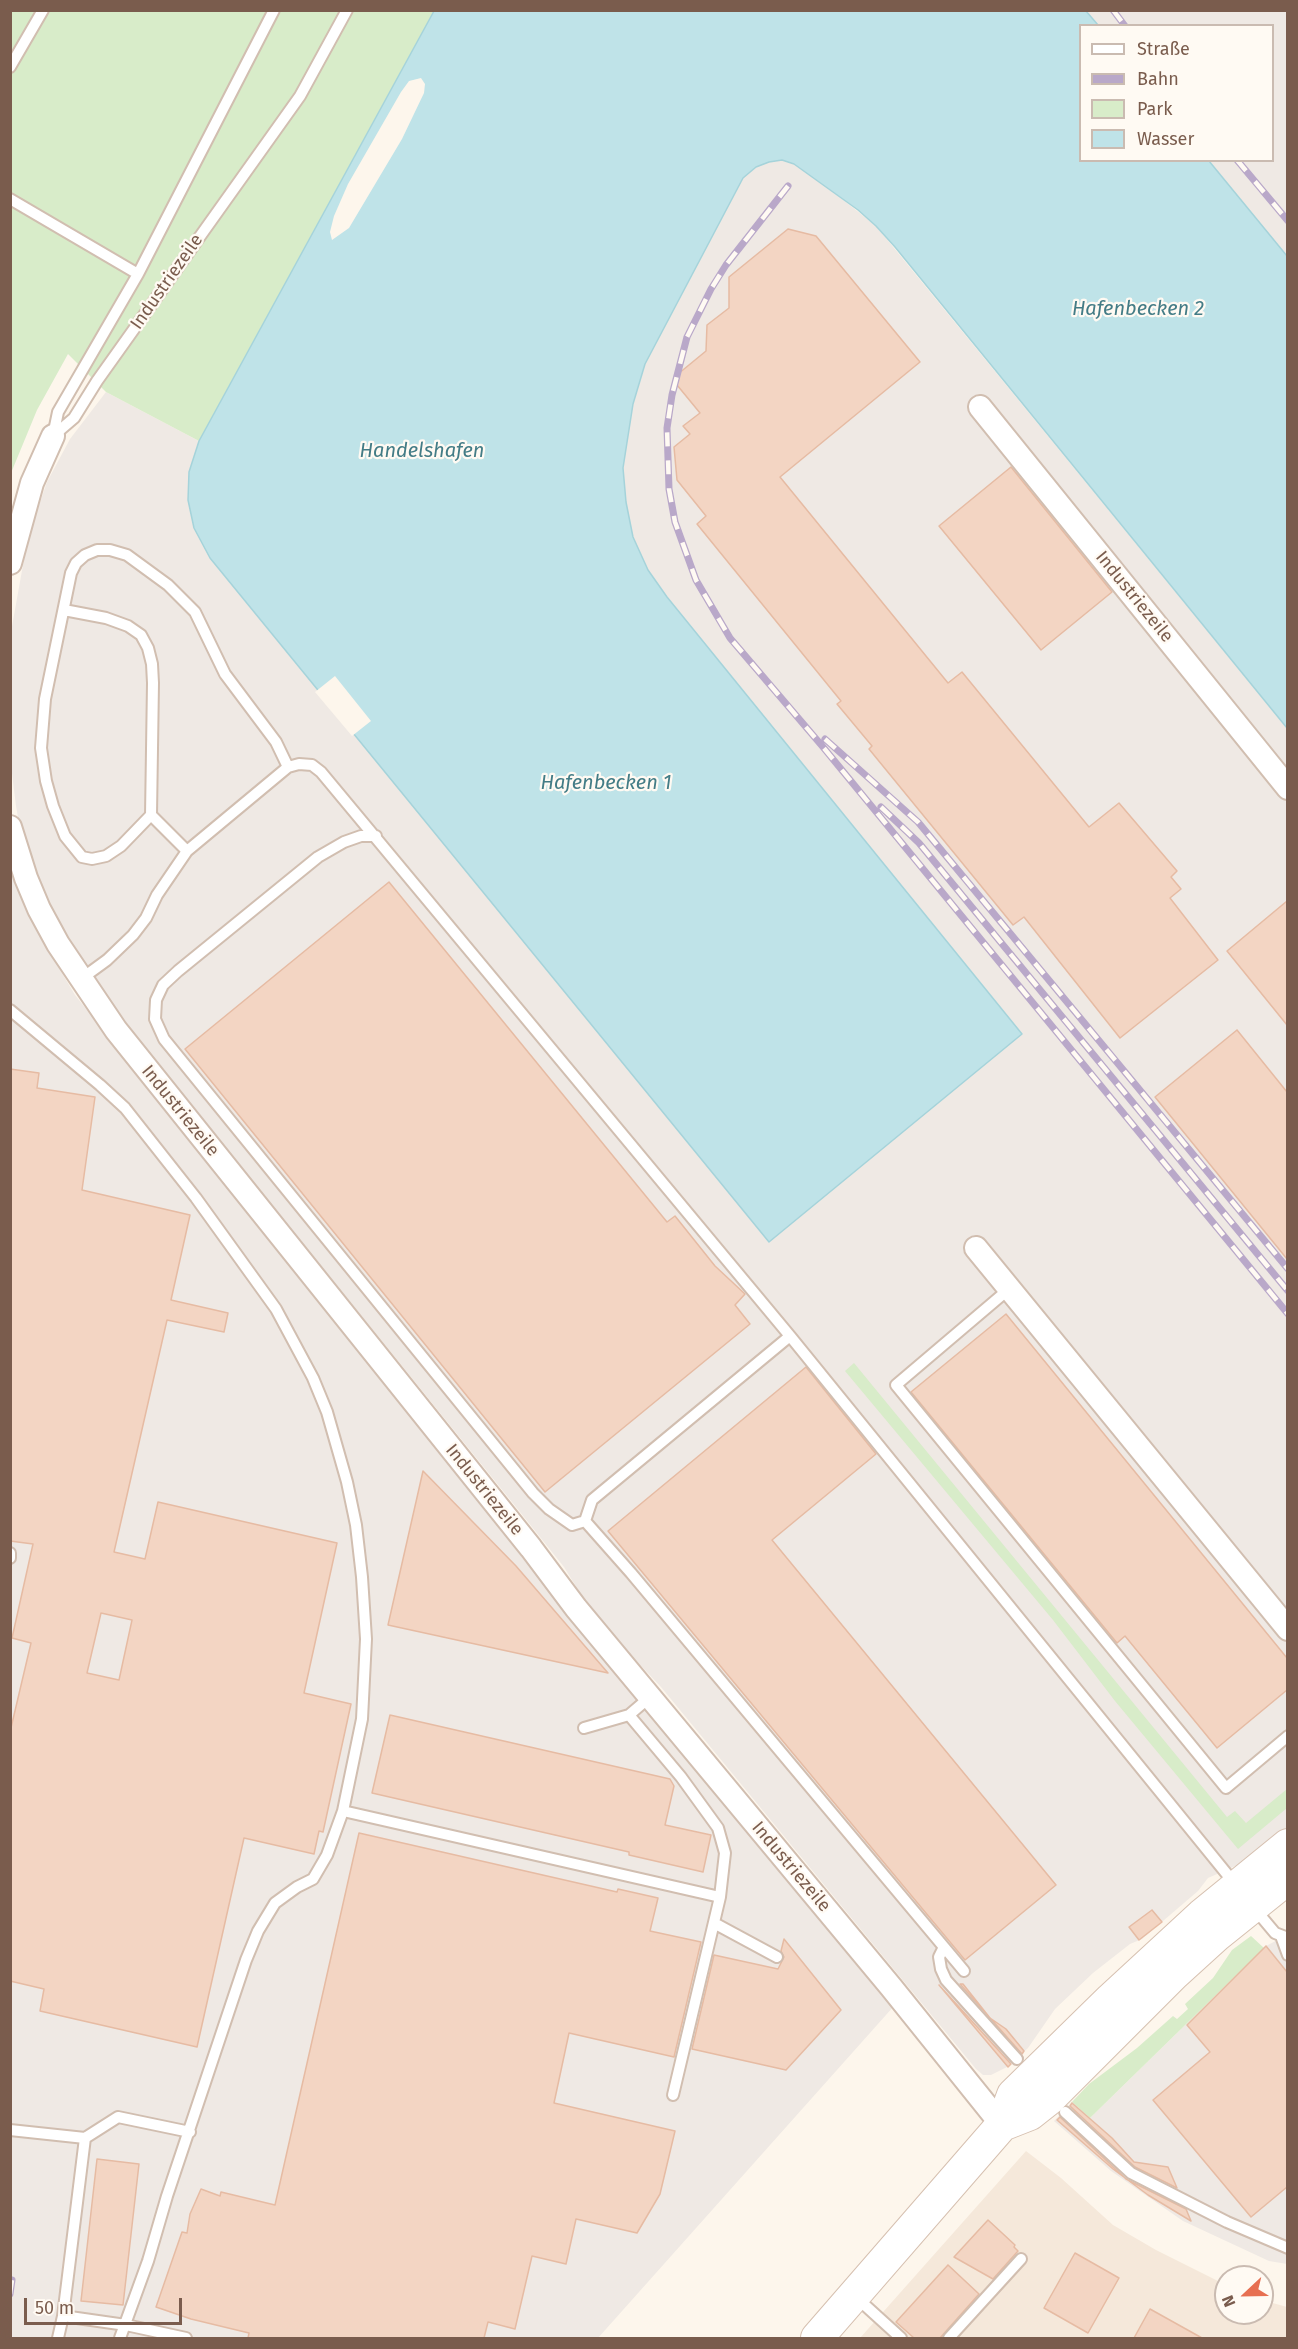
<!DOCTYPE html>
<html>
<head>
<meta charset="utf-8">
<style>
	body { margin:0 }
	#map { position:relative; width:1298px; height:2349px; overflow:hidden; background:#fdf6ec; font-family:"Fira Sans",sans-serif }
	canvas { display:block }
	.frame { position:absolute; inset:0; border:12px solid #7a5c4d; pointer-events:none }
	.legend { position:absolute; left:1079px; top:24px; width:195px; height:138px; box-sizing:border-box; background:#fffaf3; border:2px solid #cabbb1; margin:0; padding:8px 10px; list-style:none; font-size:18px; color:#7a5c4d }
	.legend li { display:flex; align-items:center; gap:12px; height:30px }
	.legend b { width:30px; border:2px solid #cabbb1 }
	.north { position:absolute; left:1214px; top:2265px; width:60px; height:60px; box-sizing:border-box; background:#fffaf3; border:2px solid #cabbb1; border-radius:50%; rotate:248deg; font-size:16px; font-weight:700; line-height:24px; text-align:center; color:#7a5c4d }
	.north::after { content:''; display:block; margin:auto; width:21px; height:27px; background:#e76f51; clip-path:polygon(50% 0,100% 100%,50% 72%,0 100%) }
	.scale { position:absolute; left:24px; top:2298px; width:158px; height:27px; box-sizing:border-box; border:3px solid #7a5c4d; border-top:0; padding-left:8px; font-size:18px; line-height:21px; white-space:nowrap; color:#7a5c4d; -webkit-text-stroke:4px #fffaf3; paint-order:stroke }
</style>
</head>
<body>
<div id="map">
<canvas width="1298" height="2349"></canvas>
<div class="frame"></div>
<ul class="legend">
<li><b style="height:8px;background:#fff"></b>Straße</li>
<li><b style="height:8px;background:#b9a8c9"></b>Bahn</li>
<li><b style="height:16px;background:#d8ecc9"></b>Park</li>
<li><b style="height:16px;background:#bfe3e8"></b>Wasser</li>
</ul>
<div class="north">N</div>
<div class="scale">50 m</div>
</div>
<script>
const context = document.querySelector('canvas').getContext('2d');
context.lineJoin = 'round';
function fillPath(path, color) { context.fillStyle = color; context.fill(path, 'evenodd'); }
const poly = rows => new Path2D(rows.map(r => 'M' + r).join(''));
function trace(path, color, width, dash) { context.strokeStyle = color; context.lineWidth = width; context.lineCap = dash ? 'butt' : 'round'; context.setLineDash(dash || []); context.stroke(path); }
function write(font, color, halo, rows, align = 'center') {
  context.font = font + ' "Fira Sans",sans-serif'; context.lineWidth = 4.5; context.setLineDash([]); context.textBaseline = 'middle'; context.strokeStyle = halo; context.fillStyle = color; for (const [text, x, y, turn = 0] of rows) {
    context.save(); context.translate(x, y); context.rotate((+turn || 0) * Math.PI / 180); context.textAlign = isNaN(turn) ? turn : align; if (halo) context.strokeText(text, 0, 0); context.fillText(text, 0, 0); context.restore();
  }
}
fillPath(poly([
	[1026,2151,1061,2178,1113,2225,1156,2250,1226,2285,1226,2313,1262,2313,1262,2300,1287,2307,1287,2338,860,2338]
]), '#f5e8da');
fillPath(poly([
	[1086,11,1287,11,1287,256,1209,161,1272,160,1272,26,1098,25],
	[782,160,794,164,808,172,876,226,1287,728,1287,1832,1258,1856,1208,1878,1198,1891,1142,1939,1130,1944,1093,1973,1055,2009,1028,2048,1007,2067,991,2075,983,2075,976,2069,661,1687,610,1633,588,1606,564,1567,516,1507,141,1043,73,947,54,916,34,873,21,834,16,806,10,757,11,632,28,537,47,482,70,439,106,392,199,441,189,472,210,558,354,734,1022,1034,667,597,648,570,633,537,626,502,623,468,633,404,645,364,743,178,756,167,769,162],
	[10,862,21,895,50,953,75,995,583,1634,894,2006,598,2338,11,2338],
	[1287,1935,1287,2264,1269,2261,1183,2221,1111,2171,1054,2121,1072,2102,1090,2118,1266,1946]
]), '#efe9e4');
fillPath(poly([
	[11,11,434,11,199,441,106,392,68,354,37,410,11,473],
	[854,1363,1227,1817,1235,1811,1246,1823,1287,1789,1287,1808,1238,1849,1115,1701,1053,1620,845,1371],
	[1251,1936,1264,1948,1090,2118,1072,2102,1089,2084,1137,2048,1173,2016,1177,2019,1188,2009,1185,2004,1213,1978,1232,1950]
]), '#d8ecc9');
const water = poly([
	[434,11,1086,11,1098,25,1080,26,1080,160,1209,161,1287,256,1287,728,895,247,876,226,858,210,794,164,782,160,769,162,756,167,743,178,645,364,633,404,623,468,626,502,633,537,648,570,667,597,1022,1034,769,1242,210,558,194,528,188,500,189,472,199,441,434,11]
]);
fillPath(water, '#bfe3e8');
trace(water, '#a5d3da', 1.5);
fillPath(poly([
	[421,78,425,84,424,93,402,139,349,228,332,240,330,232,334,216,348,184,401,92,409,81],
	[335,676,371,721,352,736,315,692]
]), '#fdf6ec');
const building = poly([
	[788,229,816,236,920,362,780,477,948,683,962,672,1089,827,1119,803,1177,871,1171,877,1181,889,1170,898,1218,960,1120,1038,1024,917,1013,925,869,749,872,746,837,704,841,701,697,524,706,516,677,480,674,447,690,434,683,426,700,413,677,385,678,374,706,351,707,325,729,308,729,277,788,229],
	[1011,467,1112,592,1041,650,939,526,1011,467],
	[389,882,667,1222,675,1216,715,1266,745,1294,735,1305,750,1324,545,1492,185,1049,389,882],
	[1287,901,1287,1025,1227,951,1287,901],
	[1237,1030,1287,1092,1287,1259,1155,1097,1237,1030],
	[10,1069,39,1073,37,1088,95,1097,82,1190,190,1215,171,1300,228,1313,224,1332,167,1320,114,1552,145,1559,158,1502,337,1543,304,1693,351,1704,323,1832,319,1831,314,1854,244,1838,197,2047,40,2011,44,1989,10,1981,10,1732,31,1643,12,1638,33,1544,10,1541,10,1069],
	[101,1613,132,1620,119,1680,87,1673,101,1613],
	[1006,1314,1287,1658,1287,1690,1217,1748,1125,1636,1117,1643,911,1392,1006,1314],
	[806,1367,876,1454,772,1540,1056,1885,965,1960,608,1531,806,1367],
	[423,1471,516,1566,608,1673,388,1625,423,1471],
	[390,1715,670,1779,674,1786,665,1825,711,1835,703,1872,629,1855,629,1852,372,1793,390,1715],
	[359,1833,617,1892,618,1889,658,1898,650,1931,701,1942,674,2057,569,2033,554,2103,675,2131,660,2194,637,2233,576,2219,566,2264,532,2256,515,2329,488,2322,484,2338,248,2338,249,2333,191,2319,156,2307,182,2232,187,2233,190,2214,201,2189,220,2196,221,2192,275,2205,359,1833],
	[1152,1910,1162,1922,1139,1940,1129,1927,1152,1910],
	[784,1939,841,2010,786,2070,692,2049,714,1955,778,1969,784,1957,781,1951,784,1939],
	[1266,1946,1287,1972,1287,2187,1251,2217,1153,2100,1210,2052,1187,2025,1266,1946],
	[960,1984,963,1984,990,2018,1006,2029,1024,2051,1022,2054,960,1984],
	[939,1985,1011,2064,1008,2067,939,1985],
	[1072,2103,1112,2138,1134,2162,1168,2167,1177,2188,1135,2167,1070,2106,1072,2103],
	[1060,2117,1126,2179,1186,2209,1191,2221,1148,2195,1113,2169,1057,2120,1060,2117],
	[97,2159,139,2164,123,2305,81,2301,97,2159],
	[988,2220,1015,2245,1014,2247,1018,2251,993,2279,954,2257,988,2220],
	[1075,2253,1119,2278,1088,2333,1044,2308,1075,2253],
	[948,2265,979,2294,940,2338,914,2338,896,2322,948,2265],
	[1150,2309,1202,2338,1134,2338,1150,2309]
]);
fillPath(building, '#f3d5c3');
trace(building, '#e6bba3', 1.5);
const service = poly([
	[10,67,43,10],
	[10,199,138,274],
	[53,436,74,418,97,381,300,96,347,10],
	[53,436,58,412,138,274,274,10],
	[64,610,106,618,128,626,141,635,148,648,152,664,153,683,151,815],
	[376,836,361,836,344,842,318,857,178,971,163,985,156,1000,155,1019,164,1039,533,1493,549,1509,572,1525,585,1521],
	[187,851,151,815,121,846,106,856,92,859,82,857,65,836,53,806,46,781,41,748,45,699,71,573,76,563,85,555,97,550,110,550,127,555,168,585,195,612,225,674,276,742,288,767],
	[81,979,107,960,133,935,146,918,157,895,187,851,288,767,299,764,312,765,321,772,790,1336,1235,1884],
	[10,1010,100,1085,125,1108,196,1198,276,1309,313,1378,327,1412,347,1482,356,1525,362,1577,366,1639,362,1719,343,1811,327,1855,313,1879,297,1887,275,1903,258,1931,246,1960,167,2196,148,2261,120,2338],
	[1009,1289,896,1385,1226,1788,1288,1736],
	[585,1521,631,1573,964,1971],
	[585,1521,592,1500,790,1336],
	[10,1553,10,1558],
	[584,1728,629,1715],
	[343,1811,720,1897,725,1853,718,1828,681,1777,629,1715,650,1697],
	[1254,1908,1275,1933,1288,1938],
	[714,1923,777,1957],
	[1281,1936,1288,1955],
	[944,1947,939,1957,941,1969,946,1980,1017,2059],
	[673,2095,720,1897],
	[1065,2112,1131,2173,1227,2222,1288,2248],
	[10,2130,85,2138],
	[857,2298,901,2338],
	[63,2316,126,2325,186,2338],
	[58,2338,63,2316,85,2138,118,2117,190,2132],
	[949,2338,1021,2259]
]);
const minor = poly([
	[980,407,1288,788],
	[10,563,32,483,53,436],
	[10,827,26,878,39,909,58,944,116,1030,531,1548,576,1608,891,1987,1002,2125],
	[976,1248,1288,1629]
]);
const secondary = poly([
	[1002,2125,1030,2114,1049,2099,1173,1975,1217,1935,1288,1878],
	[817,2338,1002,2125,1013,2095,1111,1999,1202,1915,1288,1845]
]);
trace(service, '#d1beb0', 14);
trace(minor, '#d1beb0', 26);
trace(secondary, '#d6c0b0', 34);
trace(service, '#fff', 10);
trace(minor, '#fff', 22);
trace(secondary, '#fff', 32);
const rail = poly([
	[1113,10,1125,26],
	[1237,160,1288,221],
	[788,186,726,265,711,289,687,337,672,395,667,428,669,489,675,522,696,580,730,638,823,747,1288,1314],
	[825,739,918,822,1288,1269],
	[881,807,919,843,1288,1291],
	[10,2294,12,2280]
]);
trace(rail, '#b9a8c9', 7);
trace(rail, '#fffaf3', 4.5, [14]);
write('18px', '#7a5c4d', '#fffaf3', [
	["Industriezeile",167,282,-55],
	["Industriezeile",1134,597,51],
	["Industriezeile",180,1111,51],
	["Industriezeile",484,1490,51],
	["Industriezeile",791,1867,50]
]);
write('italic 20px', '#437c86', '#fffaf3', [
	["Hafenbecken 2",1138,309],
	["Handelshafen",422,451],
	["Hafenbecken 1",606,783]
]);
</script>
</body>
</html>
